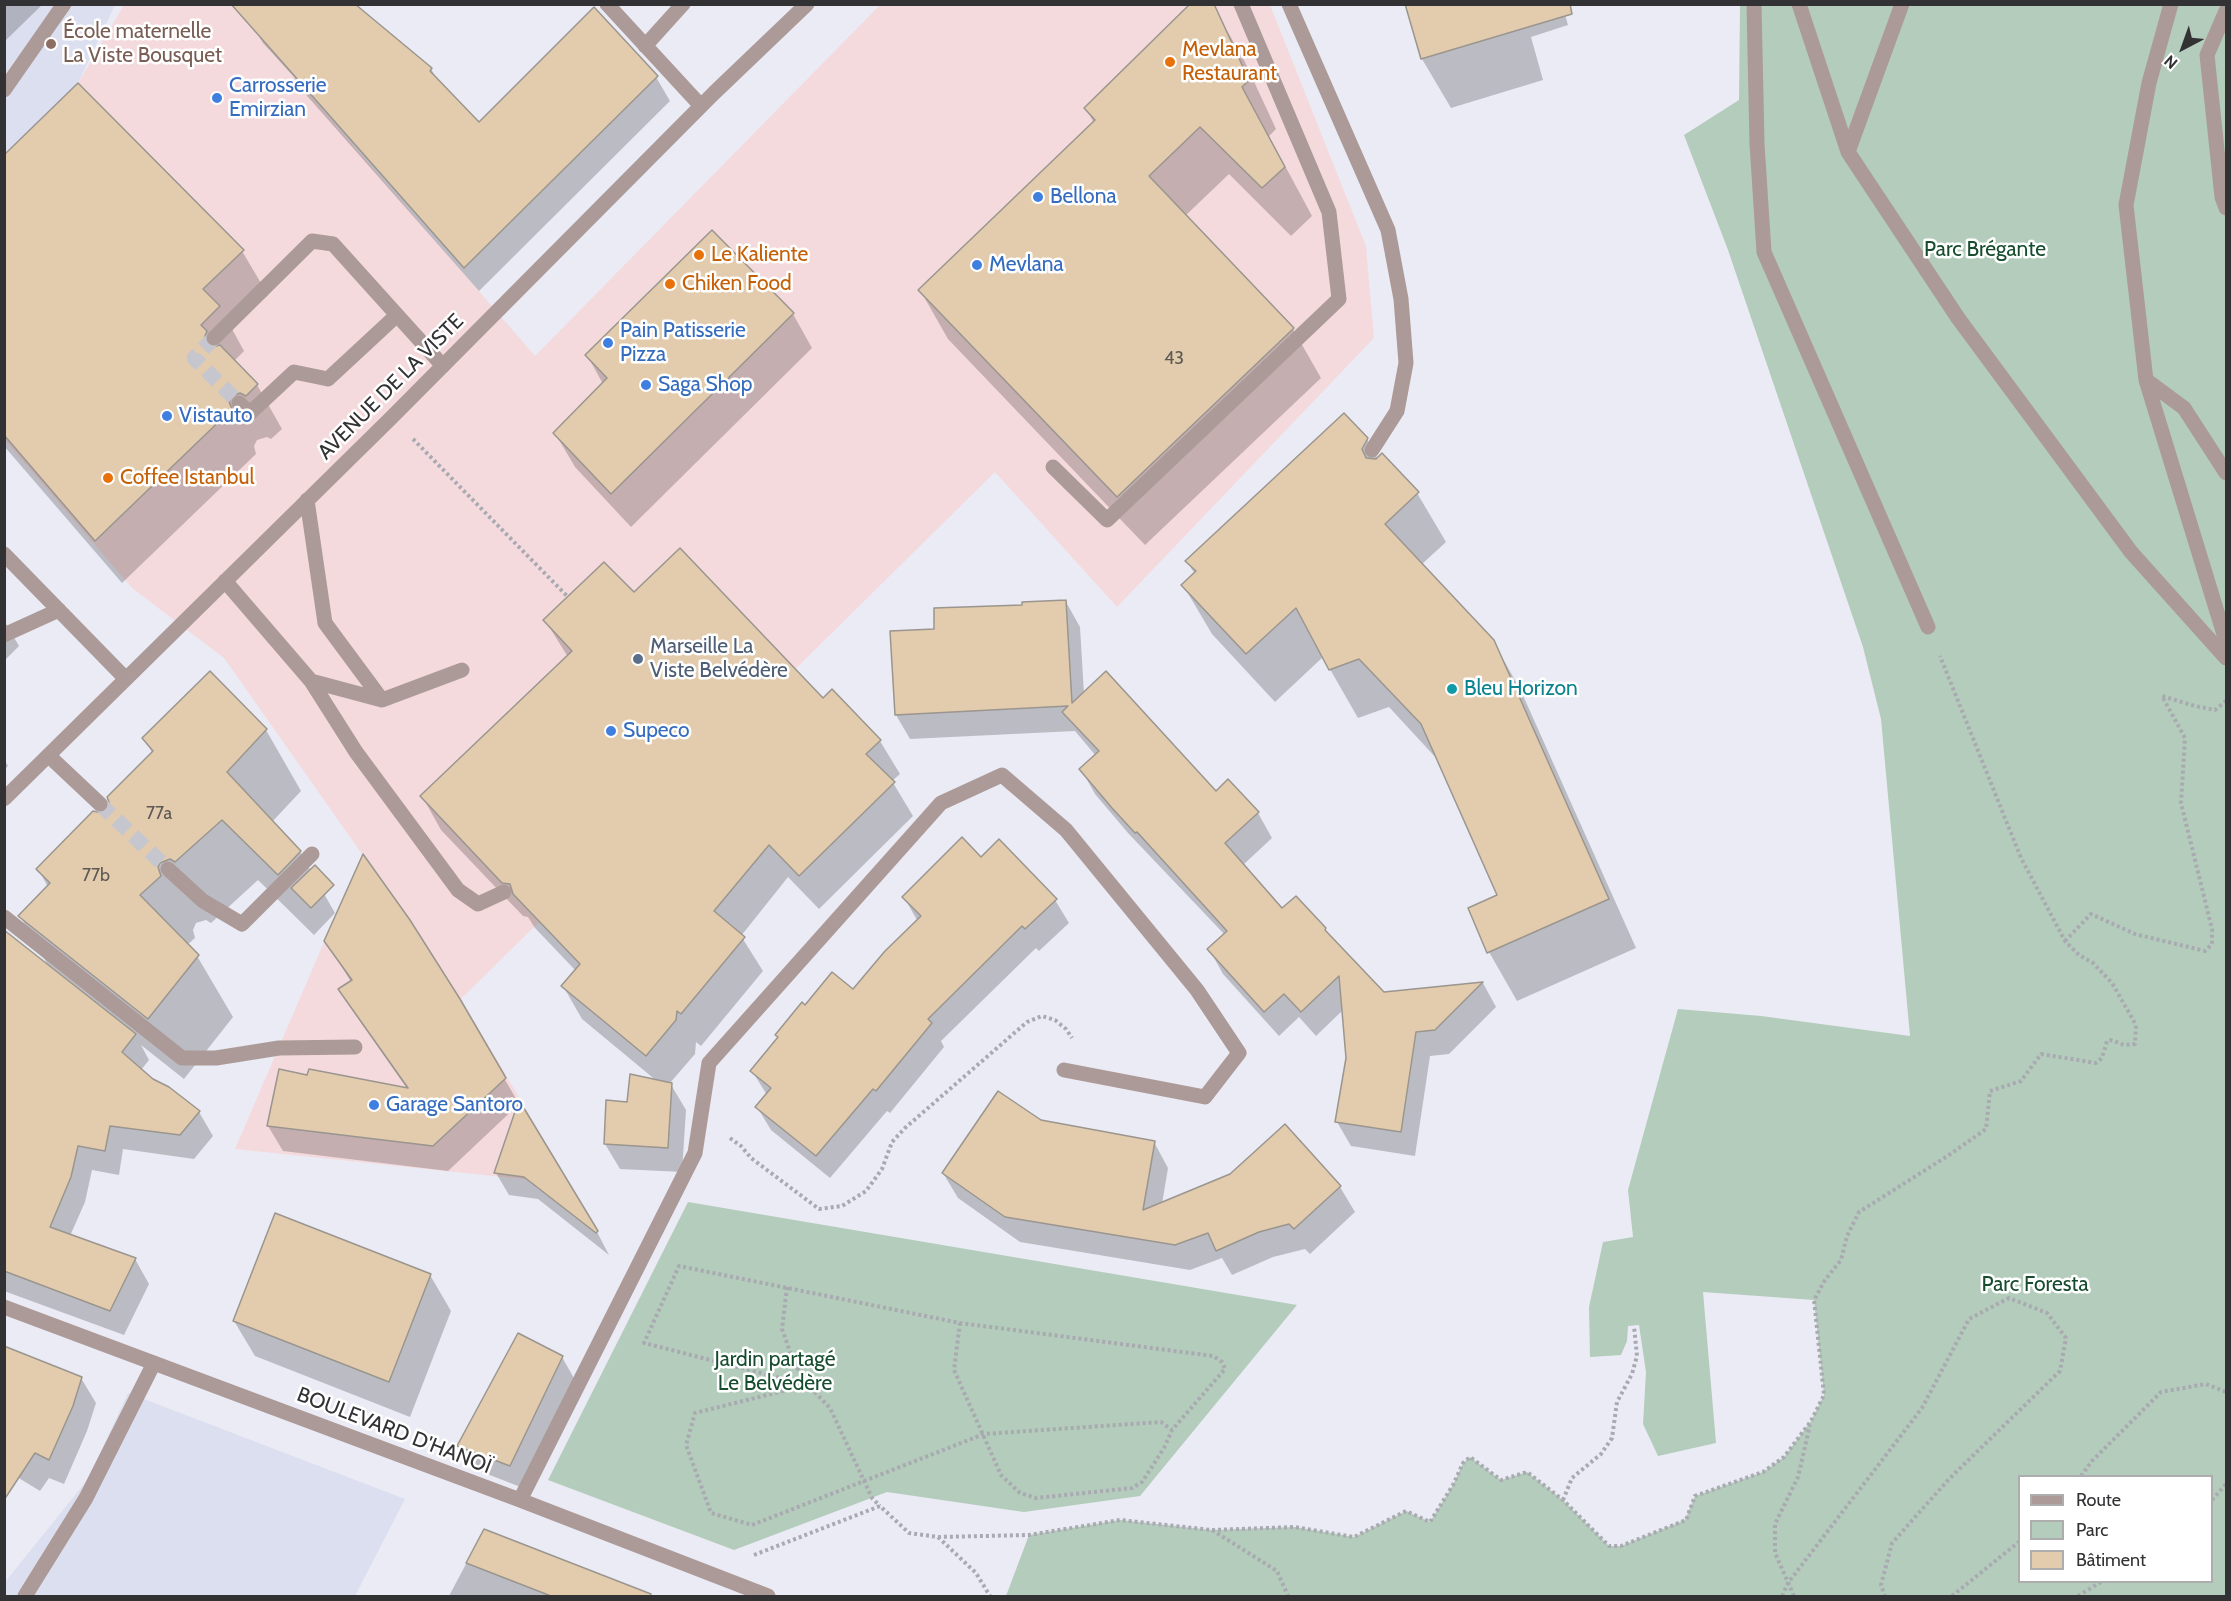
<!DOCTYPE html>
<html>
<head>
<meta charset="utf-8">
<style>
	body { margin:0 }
	#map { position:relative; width:2231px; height:1601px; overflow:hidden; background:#eaebf4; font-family:Cabin,sans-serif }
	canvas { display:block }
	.frame { position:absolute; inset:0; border:6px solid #323235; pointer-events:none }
	.legend { position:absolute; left:2018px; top:1475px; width:195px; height:108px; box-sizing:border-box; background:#fff; border:2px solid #adadae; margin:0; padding:8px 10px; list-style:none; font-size:18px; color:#323235 }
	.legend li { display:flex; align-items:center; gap:12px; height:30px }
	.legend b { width:30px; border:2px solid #adadae }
	.north { position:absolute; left:2153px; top:18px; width:60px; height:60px; -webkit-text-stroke:4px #fff; paint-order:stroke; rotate:221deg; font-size:16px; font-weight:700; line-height:24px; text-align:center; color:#323235 }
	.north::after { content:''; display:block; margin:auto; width:21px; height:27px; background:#323235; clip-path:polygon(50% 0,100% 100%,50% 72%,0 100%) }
</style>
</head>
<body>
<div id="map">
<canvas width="2231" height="1601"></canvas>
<div class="frame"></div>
<ul class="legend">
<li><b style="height:8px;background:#ac9a98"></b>Route</li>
<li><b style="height:16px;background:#b4ccbb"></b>Parc</li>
<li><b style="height:16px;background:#e3ccae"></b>Bâtiment</li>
</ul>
<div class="north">N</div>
</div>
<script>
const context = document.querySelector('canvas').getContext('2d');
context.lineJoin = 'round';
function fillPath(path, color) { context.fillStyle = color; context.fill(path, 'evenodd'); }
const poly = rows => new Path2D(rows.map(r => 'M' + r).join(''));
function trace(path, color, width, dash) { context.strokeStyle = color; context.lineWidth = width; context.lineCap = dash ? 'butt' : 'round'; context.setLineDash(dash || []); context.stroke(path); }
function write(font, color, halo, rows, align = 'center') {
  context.font = font + ' Cabin,sans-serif'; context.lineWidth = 5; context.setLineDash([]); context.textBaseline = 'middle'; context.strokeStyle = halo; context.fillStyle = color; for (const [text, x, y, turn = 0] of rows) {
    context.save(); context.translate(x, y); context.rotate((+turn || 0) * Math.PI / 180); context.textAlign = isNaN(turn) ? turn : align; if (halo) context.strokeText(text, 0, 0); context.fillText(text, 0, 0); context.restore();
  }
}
fillPath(poly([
	[124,5,232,5,535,356,880,5,1270,5,1366,246,1374,338,1117,607,995,472,461,999,570,1184,235,1149,362,854,224,658,132,588,5,440,4,155,78,83]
]), '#f5dadd');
fillPath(poly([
	[5,5,115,5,78,83,5,155],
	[128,1393,405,1499,355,1596,5,1596,5,1582,88,1479]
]), '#dcdfef');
fillPath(poly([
	[1740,5,2226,5,2226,1596,1006,1596,1029,1535,1120,1520,1212,1530,1295,1527,1354,1537,1406,1511,1430,1522,1453,1485,1463,1463,1470,1457,1501,1480,1527,1472,1563,1500,1609,1546,1621,1546,1685,1520,1695,1496,1763,1472,1784,1457,1811,1421,1824,1395,1814,1300,1703,1292,1716,1443,1658,1456,1643,1424,1646,1372,1639,1325,1628,1326,1627,1341,1621,1355,1590,1357,1589,1307,1603,1242,1633,1237,1628,1190,1678,1009,1761,1016,1910,1036,1881,719,1863,647,1728,250,1684,135,1739,100],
	[2020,1476,2212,1476,2212,1582,2020,1582],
	[688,1202,1297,1305,1140,1496,1024,1512,887,1492,734,1550,548,1480]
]), '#b4ccbb');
fillPath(poly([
	[4,4,43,4,4,42],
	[1407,4,1562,4,1568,25,1531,37,1543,80,1451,108,1422,59],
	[1215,10,1244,60,1276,129,1269,136,1312,216,1291,236,1229,174,1185,216,1293,329,1321,378,1145,545,948,339,920,290,1094,123,1086,108],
	[256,31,431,69,439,82,479,124,656,77,670,101,479,291,301,89,294,77,263,43],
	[4,157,242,251,268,295,232,329,244,351,234,361,257,385,282,429,271,439,267,437,257,440,254,446,256,454,122,583,4,446],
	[712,232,793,314,812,348,631,527,575,467,555,433,603,384,587,355],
	[1367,439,1378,459,1417,493,1446,542,1421,565,1493,641,1521,691,1636,948,1517,1001,1489,952,1499,896,1438,760,1389,707,1358,718,1323,657,1275,702,1212,634,1183,585,1195,574,1187,562],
	[634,594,823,700,880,741,900,774,892,781,913,816,819,909,788,877,741,936,763,971,701,1046,696,1042,695,1054,670,1083,686,1110,682,1172,620,1169,605,1144,629,1104,658,1082,582,1019,563,986,576,971,535,928,528,917,523,916,441,830,422,796,568,657,545,620],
	[1066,602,1080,627,1084,694,1216,793,1228,781,1258,813,1272,838,1243,865,1282,910,1325,929,1330,937,1383,993,1483,983,1496,1007,1449,1054,1430,1056,1415,1156,1351,1146,1337,1122,1347,1058,1343,1010,1316,1036,1299,1017,1279,1036,1223,974,1209,949,1225,935,1128,833,1095,794,1081,769,1096,756,1075,731,910,739,896,715,936,630,1024,607],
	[4,620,19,646,4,661],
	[266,730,301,791,272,822,300,852,335,913,314,935,258,880,211,923,206,920,196,923,193,930,195,938,187,945,197,956,233,1017,184,1079,141,1045,149,1060,141,1070,199,1112,213,1136,194,1159,123,1149,119,1175,92,1170,85,1202,70,1236,135,1259,149,1284,124,1335,4,1291,4,932,49,967,20,916,48,887,38,869,109,811,153,754,144,738],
	[4,759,8,766,4,770],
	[981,859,1055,900,1069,923,1039,951,1036,948,941,1041,944,1047,890,1113,887,1111,830,1178,771,1130,757,1107,767,1095,752,1071,805,1007,854,991,917,920,904,897],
	[326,941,459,1000,519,1104,448,1171,283,1151,268,1126,308,1076,408,1090,355,1014,340,989,351,982],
	[519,1104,597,1232,609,1255,538,1199,509,1195,496,1173],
	[1040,1122,1154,1142,1168,1168,1162,1204,1231,1175,1284,1126,1340,1187,1355,1212,1310,1254,1305,1249,1273,1257,1232,1275,1222,1258,1190,1270,1020,1242,958,1198,943,1173],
	[430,1275,451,1311,410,1417,255,1356,234,1321],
	[562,1357,575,1380,523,1488,472,1468,459,1446],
	[81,1378,96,1403,87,1431,64,1484,49,1478,40,1491,4,1469],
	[484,1530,654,1596,449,1596]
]), '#0003');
const building = poly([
	[231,4,355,4,432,68,430,71,479,122,594,7,658,76,464,268,231,4],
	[1190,4,1214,4,1249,80,1242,87,1285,167,1262,188,1200,127,1149,176,1294,328,1117,497,918,290,1095,120,1084,108,1190,4],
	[1405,4,1570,4,1572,14,1421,59,1405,4],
	[78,83,244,250,203,289,220,306,201,325,207,331,205,336,207,344,212,347,220,345,258,384,246,396,240,393,232,396,229,402,232,409,95,541,4,435,4,155,78,83],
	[712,230,794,313,611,494,553,433,607,378,585,355,712,230],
	[1344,413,1368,438,1362,449,1366,458,1376,459,1382,453,1419,492,1385,524,1494,640,1609,899,1487,953,1468,908,1497,895,1421,724,1359,659,1329,670,1296,608,1246,654,1181,585,1196,571,1185,561,1344,413],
	[680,548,823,698,832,689,881,740,866,754,895,782,799,876,769,845,714,911,745,937,681,1014,677,1011,676,1020,646,1056,561,986,580,964,513,894,510,884,502,883,420,796,572,651,543,620,604,562,634,592,680,548],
	[1066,600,1072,703,1106,671,1216,791,1228,779,1259,812,1225,843,1282,908,1296,896,1326,928,1325,930,1384,992,1483,982,1435,1030,1416,1032,1401,1132,1335,1122,1346,1058,1339,976,1301,1012,1284,994,1264,1012,1207,949,1227,931,1137,832,1135,833,1112,808,1079,769,1099,751,1062,712,1068,706,895,715,890,631,934,629,934,608,1022,605,1022,602,1066,600],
	[210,671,267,729,227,772,301,851,278,875,222,820,175,862,170,859,160,863,158,867,161,876,140,895,199,955,148,1019,18,916,50,883,36,869,93,811,102,813,107,810,109,802,107,797,153,751,142,738,210,671],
	[962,837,981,857,999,839,1057,899,1025,929,1022,926,928,1019,932,1023,876,1091,873,1089,816,1156,755,1107,771,1088,750,1071,778,1037,775,1035,802,1002,805,1005,832,972,853,989,885,951,921,916,902,897,962,837],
	[363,854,410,920,460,999,506,1078,433,1146,267,1126,279,1069,307,1075,309,1069,408,1088,338,989,352,980,324,941,363,854],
	[315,865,334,885,311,908,291,888,315,865],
	[4,930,136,1034,122,1052,153,1079,169,1087,200,1111,180,1135,110,1126,105,1151,78,1146,71,1177,50,1227,136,1258,110,1311,4,1271,4,930],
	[630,1074,672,1083,668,1148,604,1144,606,1100,627,1102,630,1074],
	[998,1091,1041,1120,1155,1141,1143,1210,1230,1174,1285,1124,1341,1186,1294,1229,1289,1224,1259,1232,1216,1251,1208,1233,1175,1245,1005,1217,942,1173,998,1091],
	[519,1100,598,1231,596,1233,524,1177,494,1173,519,1100],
	[275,1213,431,1274,389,1382,233,1321,275,1213],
	[518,1333,563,1356,510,1466,457,1446,518,1333],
	[4,1346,82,1377,73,1406,49,1460,35,1453,4,1500,4,1346],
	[484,1529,651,1594,651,1596,551,1596,466,1563,484,1529]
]);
fillPath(building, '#e3ccae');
trace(building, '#9a958e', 1.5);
trace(poly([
	[214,338,194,358,239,403],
	[100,804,168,869]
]), '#c5c6ce', 15, [15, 8]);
trace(poly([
	[413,439,568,597],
	[2065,941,2091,914,2135,934,2205,951,2212,944,2212,929,2181,803,2185,738,2162,696,2195,706,2215,710,2226,701],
	[730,1138,741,1146,751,1158,819,1209,842,1206,866,1191,882,1169,892,1142,905,1128,1027,1022,1042,1016,1055,1020,1066,1029,1072,1038],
	[787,1287,782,1329,794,1363,808,1385,830,1408,872,1498,880,1506],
	[807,1385,695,1413,686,1445,711,1513,752,1525,984,1434,1161,1422,1172,1430],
	[808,1385,644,1343,679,1266,960,1323,1213,1356,1222,1362,1225,1369,1172,1430,1164,1448,1142,1482,1132,1488,1036,1498,1020,1493,1001,1475,954,1370,960,1323],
	[2081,1476,2092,1461,2161,1392,2206,1384,2226,1392],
	[1563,1500,1572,1478,1601,1454,1612,1438,1617,1402,1632,1374,1637,1356,1634,1326],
	[2212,1500,2226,1484],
	[1212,1530,1295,1527,1354,1537,1406,1511,1430,1522,1453,1485,1463,1463,1470,1457,1501,1480,1527,1472,1563,1500,1609,1546,1621,1546,1686,1520,1695,1496,1763,1472,1784,1457,1811,1421,1824,1395,1814,1300,1825,1280,1841,1260,1847,1236,1859,1212,1949,1155,1986,1129,1990,1091,2021,1081,2041,1054,2096,1063,2102,1058,2107,1041,2111,1040,2124,1045,2135,1044,2136,1025,2112,983,2093,963,2079,955,2065,941,2021,858,1940,656],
	[938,1537,976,1573,990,1596],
	[754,1555,880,1506,909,1533,938,1537,1029,1535,1120,1520,1212,1530,1277,1571,1288,1596],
	[1782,1596,1788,1583,1922,1408,1969,1319,2009,1298,2047,1313,2066,1338,2060,1371,1949,1479,1892,1543,1881,1585,1885,1596],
	[1794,1596,1775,1553,1775,1524,1798,1477,1810,1425],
	[1952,1596,2020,1541],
	[2078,1596,2101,1582]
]), '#a9aab1', 4, [3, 3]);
trace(poly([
	[607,4,701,106],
	[1289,4,1388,230,1401,299,1406,363,1397,411,1372,450],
	[1754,4,1757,144,1764,252,1928,627],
	[1799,4,1848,152],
	[1902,4,1848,152,1958,318,2131,552,2226,658],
	[2171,4,2149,83,2126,205,2146,380,2226,641],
	[2226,11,2207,55,2222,197,2226,208],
	[645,46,683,4],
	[4,90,64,4],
	[214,338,312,241,333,244,443,366],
	[2146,380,2184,408,2226,473],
	[239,403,250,413,294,372,328,379,397,315],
	[1053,467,1107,520,1339,299,1329,212,1241,4],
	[307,500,325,623,382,700],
	[4,554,126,679],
	[225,581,311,681,382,700,462,670],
	[4,635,59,610],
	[311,681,356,752,458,890,478,904,504,892],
	[49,756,100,804],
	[4,799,392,417,714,93,807,4],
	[168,869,203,901,242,924,312,854],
	[4,917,182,1058,216,1058,279,1048,355,1047],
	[4,1307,520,1500,768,1596],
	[520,1500,695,1153,709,1063,941,803,1002,775,1066,830,1197,990,1239,1053,1205,1097,1064,1070],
	[25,1596,86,1498,154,1363]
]), '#ac9a98', 15);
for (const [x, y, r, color] of [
	[51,44,6,"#8d6e63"],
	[1170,62,6,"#e8710a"],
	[217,98,6,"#3f7fe0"],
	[1038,197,6,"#3f7fe0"],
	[699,255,6,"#e8710a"],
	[977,265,6,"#3f7fe0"],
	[670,284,6,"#e8710a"],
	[608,343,6,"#3f7fe0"],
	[646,385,6,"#3f7fe0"],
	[167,416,6,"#3f7fe0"],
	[108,478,6,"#e8710a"],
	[638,659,6,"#5c6f8a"],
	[1452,689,6,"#0f9aa8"],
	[611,731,6,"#3f7fe0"],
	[374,1105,6,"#3f7fe0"]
]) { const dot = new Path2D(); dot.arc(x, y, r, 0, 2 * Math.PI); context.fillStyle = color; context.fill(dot); trace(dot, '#fff', 2); }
write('18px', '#5e5853', null, [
	["43",1174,359],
	["77a",159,814],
	["77b",96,876]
]);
write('21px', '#785e54', '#fff', [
	["École maternelle",63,32],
	["La Viste Bousquet",63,56]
], 'left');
write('21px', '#c56008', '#fff', [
	["Mevlana",1182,50],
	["Restaurant",1182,74],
	["Le Kaliente",711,255],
	["Chiken Food",682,284],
	["Coffee Istanbul",120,478]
], 'left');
write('21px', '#366cbe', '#fff', [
	["Carrosserie",229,86],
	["Emirzian",229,110],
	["Bellona",1050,197],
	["Mevlana",989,265],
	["Pain Patisserie",620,331],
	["Pizza",620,355],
	["Saga Shop",658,385],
	["Vistauto",179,416],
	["Supeco",623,731],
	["Garage Santoro",386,1105]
], 'left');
write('21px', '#174d2e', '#fff', [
	["Parc Brégante",1985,250],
	["Parc Foresta",2035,1285],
	["Jardin partagé",775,1360],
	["Le Belvédère",775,1384]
]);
write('21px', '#323235', '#fff', [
	["AVENUE DE LA VISTE",391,387,-45],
	["BOULEVARD D'HANOÏ",394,1431,21]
]);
write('21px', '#4e5e75', '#fff', [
	["Marseille La",650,647],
	["Viste Belvédère",650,671]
], 'left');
write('21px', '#0d838f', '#fff', [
	["Bleu Horizon",1464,689]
], 'left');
</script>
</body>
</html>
